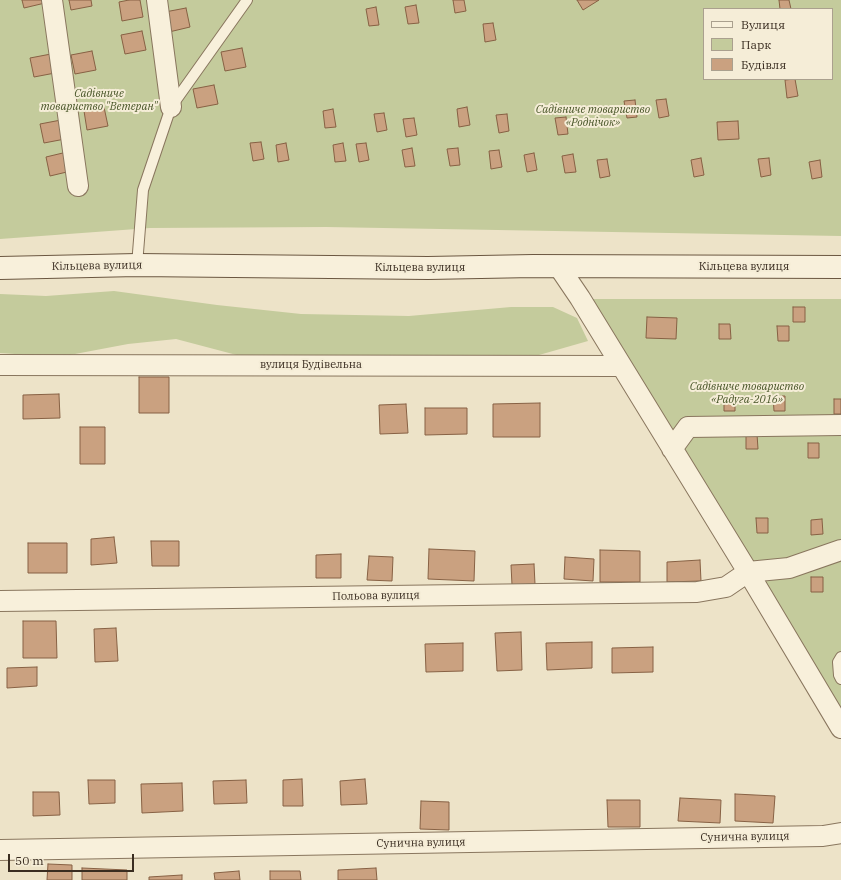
<!DOCTYPE html>
<html>
<head>
<meta charset="utf-8">
<style>
	body { margin:0 }
	#map { position:relative; width:841px; height:880px; overflow:hidden; background:#ede3c8; font-family:"IBM Plex Serif",serif }
	canvas { display:block }
	.legend { position:absolute; left:703px; top:8px; width:130px; height:72px; box-sizing:border-box; background:#f5edd7; border:1px solid #aaa08e; margin:0; padding:5px 7px; list-style:none; font-size:12px; color:#3a2d21 }
	.legend li { display:flex; align-items:center; gap:8px; height:20px }
	.legend b { width:20px; border:1px solid #aaa08e }
	.scale { position:absolute; left:8px; top:854px; width:126px; height:18px; box-sizing:border-box; border:2px solid #3a2d21; border-top:0; padding-left:5px; font-size:12px; line-height:14px; white-space:nowrap; color:#3a2d21; -webkit-text-stroke:3px #f5edd7; paint-order:stroke }
</style>
</head>
<body>
<div id="map">
<canvas width="841" height="880"></canvas>
<ul class="legend">
<li><b style="height:5px;background:#f8f0db"></b>Вулиця</li>
<li><b style="height:11px;background:#c4cb9c"></b>Парк</li>
<li><b style="height:11px;background:#caa180"></b>Будівля</li>
</ul>
<div class="scale">50 m</div>
</div>
<script>
const context = document.querySelector('canvas').getContext('2d');
context.lineJoin = 'round';
function fillPath(path, color) { context.fillStyle = color; context.fill(path, 'evenodd'); }
const poly = rows => new Path2D(rows.map(r => 'M' + r).join(''));
function trace(path, color, width, dash) { context.strokeStyle = color; context.lineWidth = width; context.lineCap = dash ? 'butt' : 'round'; context.setLineDash(dash || []); context.stroke(path); }
function write(font, color, halo, rows, align = 'center') {
  context.font = font + ' "IBM Plex Serif",serif'; context.lineWidth = 4; context.setLineDash([]); context.textBaseline = 'middle'; context.strokeStyle = halo; context.fillStyle = color; for (const [text, x, y, turn = 0] of rows) {
    context.save(); context.translate(x, y); context.rotate((+turn || 0) * Math.PI / 180); context.textAlign = isNaN(turn) ? turn : align; if (halo) context.strokeText(text, 0, 0); context.fillText(text, 0, 0); context.restore();
  }
}
fillPath(poly([
	[0,0,841,0,841,236,326,227,150,228,0,239],
	[704,9,832,9,832,79,704,79],
	[114,291,217,305,301,314,409,316,511,307,553,307,577,318,588,341,525,359,460,355,377,355,248,358,176,339,128,344,59,357,0,353,0,294,46,296],
	[580,299,841,299,841,728]
]), '#c4cb9c');
const building = poly([
	[22,0,44,0,45,3,24,8,22,0],
	[69,0,91,0,92,6,71,10,69,0],
	[129,0,140,0,143,17,122,21,119,2,129,0],
	[453,0,464,0,466,11,455,13,453,0],
	[577,0,599,0,583,10,577,0],
	[779,0,789,0,791,9,780,9,779,0],
	[416,5,419,23,408,24,405,7,416,5],
	[376,7,379,25,369,26,366,9,376,7],
	[186,8,190,27,169,32,165,12,186,8],
	[493,23,496,40,485,42,483,24,493,23],
	[142,31,146,50,125,54,121,35,142,31],
	[242,48,246,67,225,71,221,52,242,48],
	[92,51,96,70,75,74,71,55,92,51],
	[51,54,55,73,34,77,30,58,51,54],
	[795,79,798,96,787,98,785,80,795,79],
	[214,85,218,104,197,108,193,89,214,85],
	[666,99,669,116,659,118,656,100,666,99],
	[635,100,637,117,627,118,624,101,635,100],
	[104,107,108,126,87,130,84,111,104,107],
	[467,107,470,125,459,127,457,109,467,107],
	[333,109,336,127,325,128,323,111,333,109],
	[384,113,387,130,377,132,374,114,384,113],
	[507,114,509,131,499,133,496,115,507,114],
	[566,117,568,134,558,135,555,118,566,117],
	[414,118,417,135,406,137,403,119,414,118],
	[61,120,65,139,44,143,40,124,61,120],
	[738,121,739,139,718,140,717,122,738,121],
	[261,142,264,159,253,161,250,143,261,142],
	[286,143,289,160,278,162,276,145,286,143],
	[343,143,346,161,335,162,333,145,343,143],
	[366,143,369,160,359,162,356,144,366,143],
	[412,148,415,166,405,167,402,150,412,148],
	[458,148,460,165,450,166,447,149,458,148],
	[499,150,502,167,491,169,489,151,499,150],
	[67,152,71,171,50,176,46,157,67,152],
	[534,153,537,170,527,172,524,155,534,153],
	[573,154,576,172,565,173,562,156,573,154],
	[701,158,704,175,694,177,691,160,701,158],
	[769,158,771,175,761,177,758,159,769,158],
	[607,159,610,176,600,178,597,160,607,159],
	[820,160,822,177,812,179,809,162,820,160],
	[793,307,805,307,805,322,793,322,793,307],
	[647,317,677,318,676,339,646,338,647,317],
	[719,324,730,324,731,339,719,339,719,324],
	[777,326,789,326,789,341,778,341,777,326],
	[139,377,169,377,169,413,139,413,139,377],
	[59,394,60,418,23,419,23,395,59,394],
	[724,396,735,396,735,411,724,411,724,396],
	[773,396,785,396,785,411,774,411,773,396],
	[834,399,841,399,841,414,834,414,834,399],
	[540,403,540,437,493,437,493,404,540,403],
	[406,404,408,433,380,434,379,405,406,404],
	[425,408,467,408,467,434,425,435,425,408],
	[80,427,105,427,105,464,80,464,80,427],
	[757,434,758,449,746,449,746,435,757,434],
	[808,443,819,443,819,458,808,458,808,443],
	[756,518,768,518,768,533,757,533,756,518],
	[822,519,823,534,811,535,811,520,822,519],
	[114,537,117,563,91,565,91,539,114,537],
	[151,541,179,541,179,566,152,566,151,541],
	[28,543,67,543,67,573,28,573,28,543],
	[429,549,475,551,474,581,428,579,429,549],
	[600,550,640,551,640,582,600,582,600,550],
	[341,554,341,578,316,578,316,555,341,554],
	[369,556,393,557,392,581,367,580,369,556],
	[565,557,594,559,593,581,564,579,565,557],
	[700,560,701,581,667,582,667,562,700,560],
	[534,564,535,584,512,585,511,565,534,564],
	[811,577,823,577,823,592,811,592,811,577],
	[23,621,56,621,57,658,23,658,23,621],
	[116,628,118,661,95,662,94,629,116,628],
	[521,632,522,670,497,671,495,633,521,632],
	[592,642,592,668,547,670,546,643,592,642],
	[463,643,463,671,426,672,425,644,463,643],
	[653,647,653,672,612,673,612,648,653,647],
	[37,667,37,686,7,688,7,668,37,667],
	[302,779,303,806,283,806,283,780,302,779],
	[365,779,367,804,341,805,340,781,365,779],
	[88,780,115,780,115,803,89,804,88,780],
	[246,780,247,803,214,804,213,781,246,780],
	[182,783,183,811,142,813,141,784,182,783],
	[33,792,59,792,60,815,33,816,33,792],
	[735,794,775,796,773,823,735,821,735,794],
	[680,798,721,800,720,823,678,821,680,798],
	[607,800,640,800,640,827,608,827,607,800],
	[421,801,449,802,449,830,420,829,421,801],
	[48,864,72,865,72,880,47,880,48,864],
	[82,868,127,870,127,880,82,880,82,868],
	[376,868,377,880,338,880,338,870,376,868],
	[239,871,240,880,215,880,214,873,239,871],
	[270,871,300,871,301,880,270,880,270,871],
	[182,875,182,880,149,880,149,877,182,875]
]);
fillPath(building, '#caa180');
trace(building, '#876144', 1);
const lane = poly([
	[137,265,143,190,171,107,247,0],
	[841,657,838,662,839,675,841,679]
]);
const street = poly([
	[52,0,78,186],
	[157,0,171,107],
	[559,267,580,298,748,572,841,728],
	[0,365,621,366],
	[672,449,688,427,841,425],
	[0,601,697,592,726,587,748,572,789,568,841,550],
	[0,850,823,836,841,833]
]);
const secondary = poly([
	[0,268,137,265,428,268,533,266,841,267]
]);
trace(lane, '#89765e', 12);
trace(street, '#89765e', 22);
trace(secondary, '#6b5741', 24);
trace(lane, '#f8f0db', 10);
trace(street, '#f8f0db', 20);
trace(secondary, '#f8f0db', 22);
write('italic 11px', '#485528', '#f5edd7', [
	["Садівниче",99,94],
	["товариство \"Ветеран\"",99,107],
	["Садівниче товариство",593,110],
	["«Роднічок»",593,123],
	["Садівниче товариство",747,387],
	["«Радуга-2016»",747,400]
]);
write('11px', '#3a2d21', '#f5edd7', [
	["Кільцева вулиця",97,266,-1],
	["Кільцева вулиця",744,267],
	["Кільцева вулиця",420,268],
	["вулиця Будівельна",311,365],
	["Польова вулиця",376,596,-1],
	["Сунична вулиця",745,837,-1],
	["Сунична вулиця",421,843,-1]
]);
</script>
</body>
</html>
